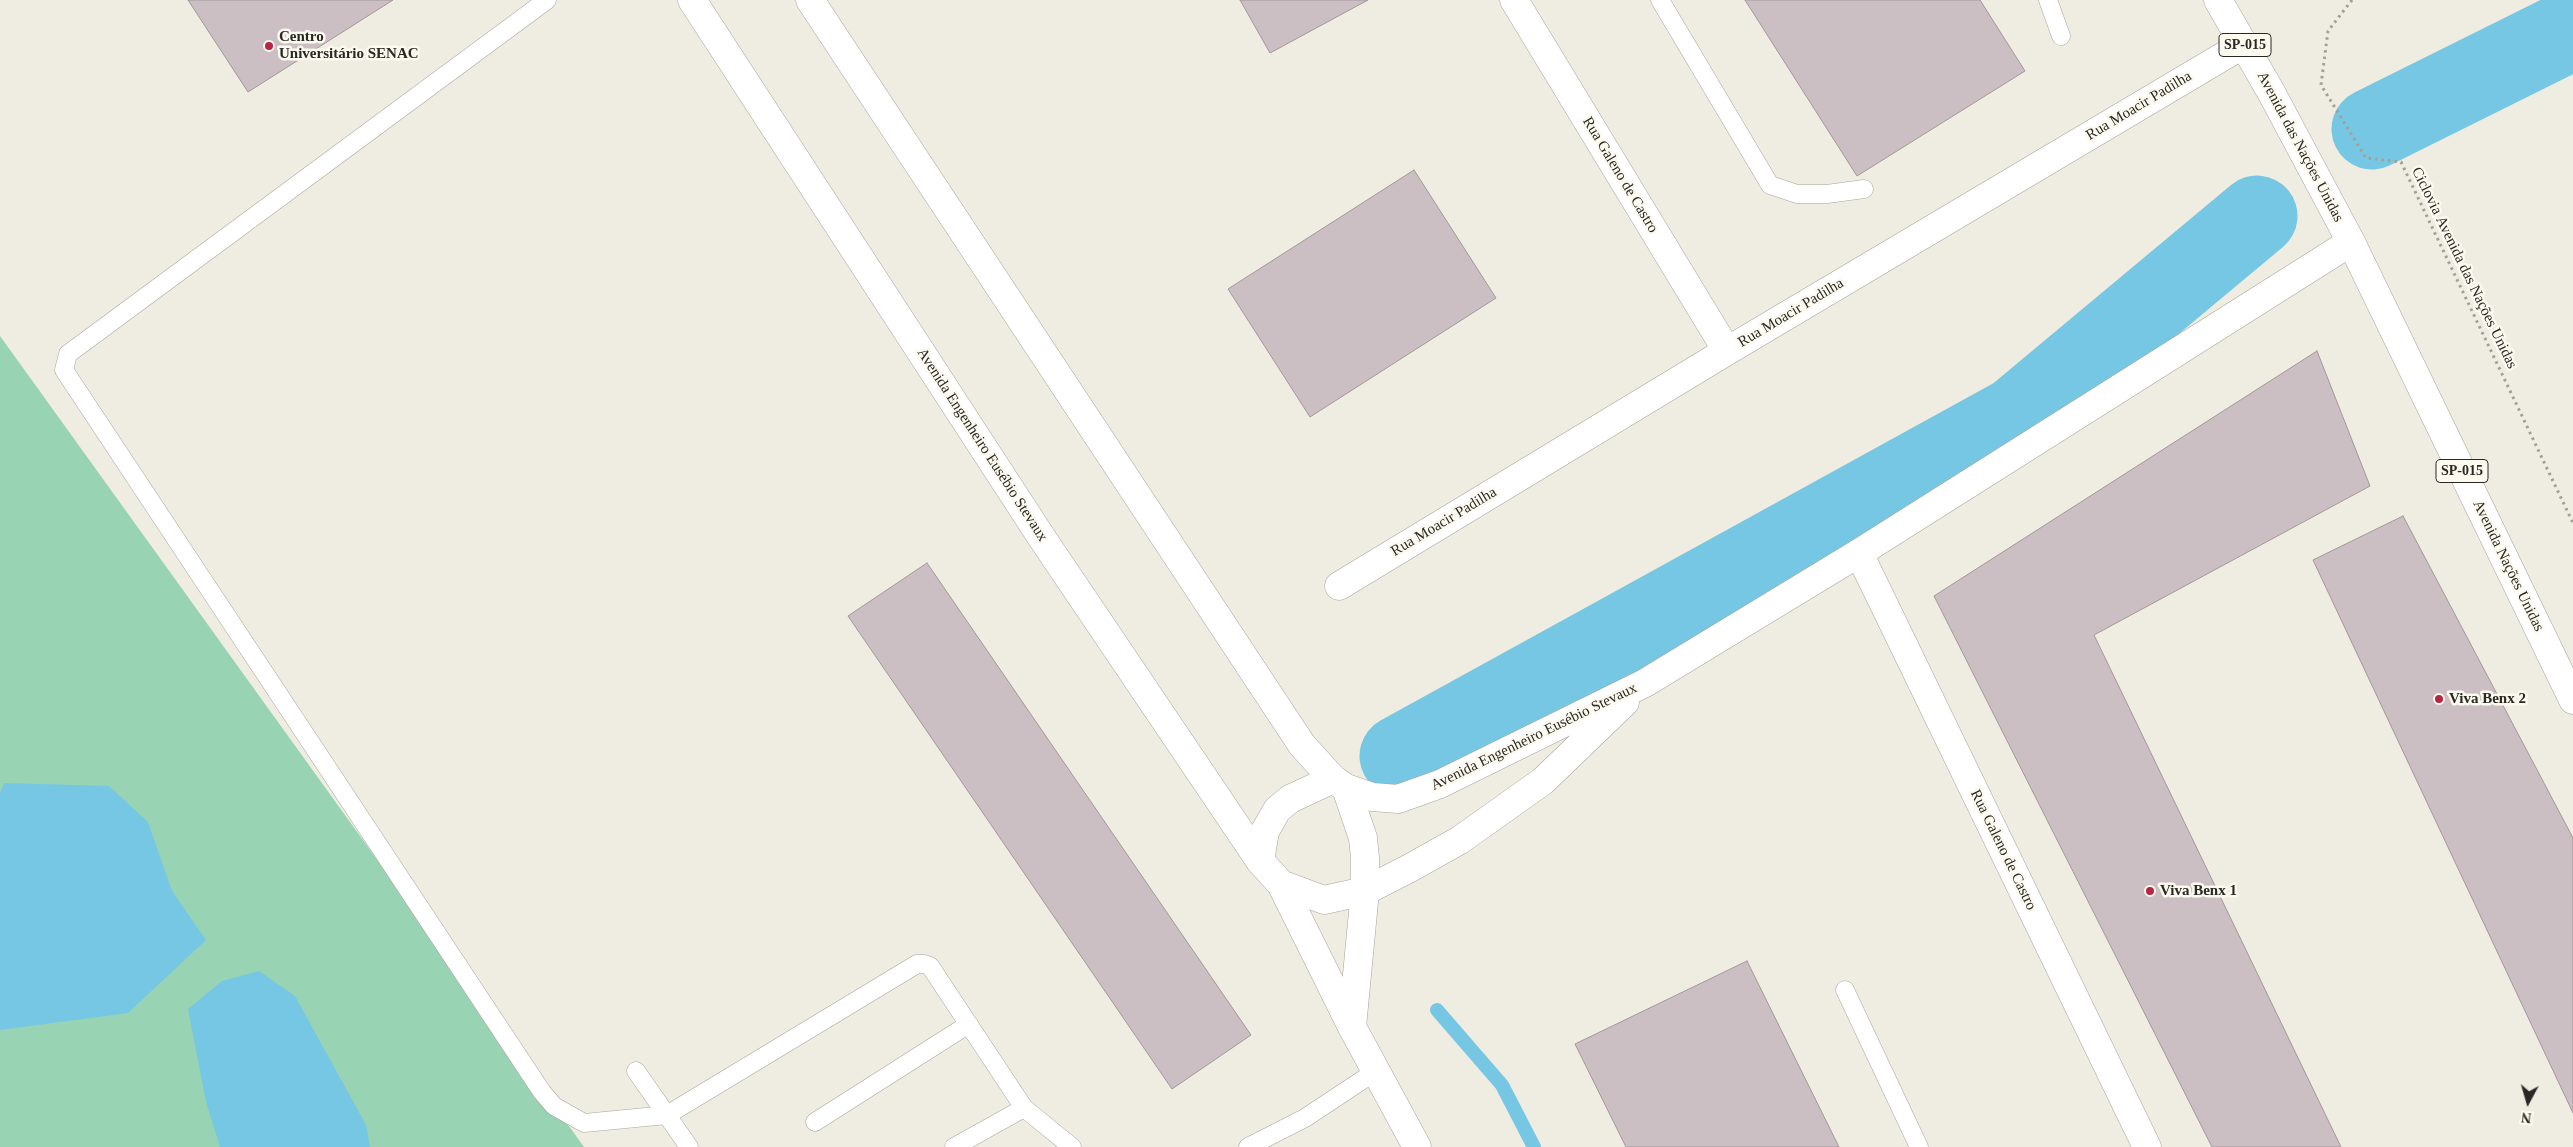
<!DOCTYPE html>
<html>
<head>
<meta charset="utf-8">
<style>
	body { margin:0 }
	#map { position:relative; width:2573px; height:1147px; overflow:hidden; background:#efece1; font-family:"Times New Roman",serif }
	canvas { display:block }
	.north { position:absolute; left:2503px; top:1077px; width:50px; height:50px; -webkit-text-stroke:4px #fcf9ef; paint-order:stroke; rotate:186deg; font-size:14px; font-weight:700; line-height:20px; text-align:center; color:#292824 }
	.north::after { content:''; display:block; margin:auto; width:18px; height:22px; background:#292824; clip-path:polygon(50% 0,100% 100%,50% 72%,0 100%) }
</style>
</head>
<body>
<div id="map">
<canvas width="2573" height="1147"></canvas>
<div class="north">N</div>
</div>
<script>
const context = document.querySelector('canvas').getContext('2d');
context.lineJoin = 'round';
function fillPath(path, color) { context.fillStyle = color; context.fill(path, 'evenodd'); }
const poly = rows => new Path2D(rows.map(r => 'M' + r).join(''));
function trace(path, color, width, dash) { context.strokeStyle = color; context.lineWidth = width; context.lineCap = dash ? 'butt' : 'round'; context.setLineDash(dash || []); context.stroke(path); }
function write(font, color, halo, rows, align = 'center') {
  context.font = font + ' "Times New Roman",serif'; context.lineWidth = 5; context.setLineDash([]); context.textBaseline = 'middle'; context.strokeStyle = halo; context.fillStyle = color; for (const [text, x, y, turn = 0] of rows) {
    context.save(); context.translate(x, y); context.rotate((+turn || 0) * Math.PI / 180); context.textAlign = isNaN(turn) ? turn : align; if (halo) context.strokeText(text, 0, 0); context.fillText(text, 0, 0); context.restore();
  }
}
fillPath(poly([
	[0,336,584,1147,0,1147]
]), '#98d3b4');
fillPath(poly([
	[4,783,109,786,148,822,172,891,206,940,128,1013,0,1030,0,793],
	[259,971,295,996,366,1125,370,1147,220,1147,206,1102,188,1009,222,981]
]), '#76c7e3');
trace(poly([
	[1437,1010,1502,1085,1534,1147]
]), '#76c7e3', 14);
trace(poly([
	[2372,129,2573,29],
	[1400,756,2016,417,2257,216]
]), '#76c7e3', 81);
const building = poly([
	[188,0,393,0,248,92,188,0],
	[1240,0,1368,0,1270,53,1240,0],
	[1745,0,1980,0,2025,71,1857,176,1745,0],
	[1414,170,1496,298,1310,417,1228,289,1414,170],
	[2317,351,2370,486,2094,635,2341,1147,2212,1147,1934,596,2317,351],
	[2403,516,2573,838,2573,1113,2313,560,2403,516],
	[927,563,1251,1035,1172,1089,848,616,927,563],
	[1747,961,1839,1147,1626,1147,1575,1044,1747,961]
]);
fillPath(building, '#cbbfc3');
trace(building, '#a2979a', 1);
const service = poly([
	[547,0,68,354,64,370,542,1092,554,1106,584,1123,667,1115,917,964,924,964,930,966,1024,1108,1072,1147],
	[1660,0,1770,185,1797,194,1827,194,1864,189],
	[2048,0,2061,36],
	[1845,990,1919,1147],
	[636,1071,689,1147],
	[815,1122,969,1024],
	[954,1147,1024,1108],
	[1248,1147,1305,1118,1376,1071]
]);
const minor = poly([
	[1514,0,1727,351],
	[1859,553,2147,1147],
	[1339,586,1727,351,2244,44],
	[1346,788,1363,838,1365,858,1365,891,1352,1027],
	[1260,861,1265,831,1277,810,1290,799,1333,779],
	[1281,884,1352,1027,1417,1147]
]);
const secondary = poly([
	[692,0,1042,538,1260,861,1281,884,1324,900,1365,891,1410,868,1460,840,1543,781,1625,702],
	[810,0,1302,745,1333,779,1346,788,1372,797,1398,799,1440,784,1645,683,1859,553,2351,242]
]);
const trunk = poly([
	[2218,0,2271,92,2351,242,2573,700]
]);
trace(service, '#a8a59b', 19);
trace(minor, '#a8a59b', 29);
trace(secondary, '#a8a59b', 29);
trace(trunk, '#a8a59b', 29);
trace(poly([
	[2352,0,2328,31,2321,85,2366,158,2401,162,2573,523]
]), '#a2a097', 3, [2.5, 4]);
trace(service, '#fff', 18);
trace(minor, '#fff', 28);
trace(secondary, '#fff', 28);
trace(trunk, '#fff', 28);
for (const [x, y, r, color] of [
	[269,46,5,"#b72643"],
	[2439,699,5,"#b72643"],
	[2150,891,5,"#b72643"]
]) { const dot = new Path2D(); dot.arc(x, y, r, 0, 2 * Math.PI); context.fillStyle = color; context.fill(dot); trace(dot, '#fcf9ef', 2); }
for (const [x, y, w] of [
	[2245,45,52],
	[2462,471,52]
]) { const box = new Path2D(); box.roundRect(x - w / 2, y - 11.5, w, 23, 4); context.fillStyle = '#fcf9ef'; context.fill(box); trace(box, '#292824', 1); }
write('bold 14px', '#292824', null, [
	["SP-015",2245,45],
	["SP-015",2462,471]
]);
write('bold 15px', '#292824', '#fcf9ef', [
	["Centro",279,37],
	["Universitário SENAC",279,54],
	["Viva Benx 2",2449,699],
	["Viva Benx 1",2160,891]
], 'left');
write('15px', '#292824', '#fcf9ef', [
	["Rua Moacir Padilha",2139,106,-31],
	["Avenida das Nações Unidas",2300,147,62],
	["Rua Galeno de Castro",1620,175,59],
	["Ciclovia Avenida das Nações Unidas",2464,268,64],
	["Rua Moacir Padilha",1791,313,-31],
	["Avenida Engenheiro Eusébio Stevaux",982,445,57],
	["Rua Moacir Padilha",1444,522,-31],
	["Avenida Nações Unidas",2508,566,64],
	["Avenida Engenheiro Eusébio Stevaux",1534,737,-26],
	["Rua Galeno de Castro",2003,850,64]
]);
</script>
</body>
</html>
